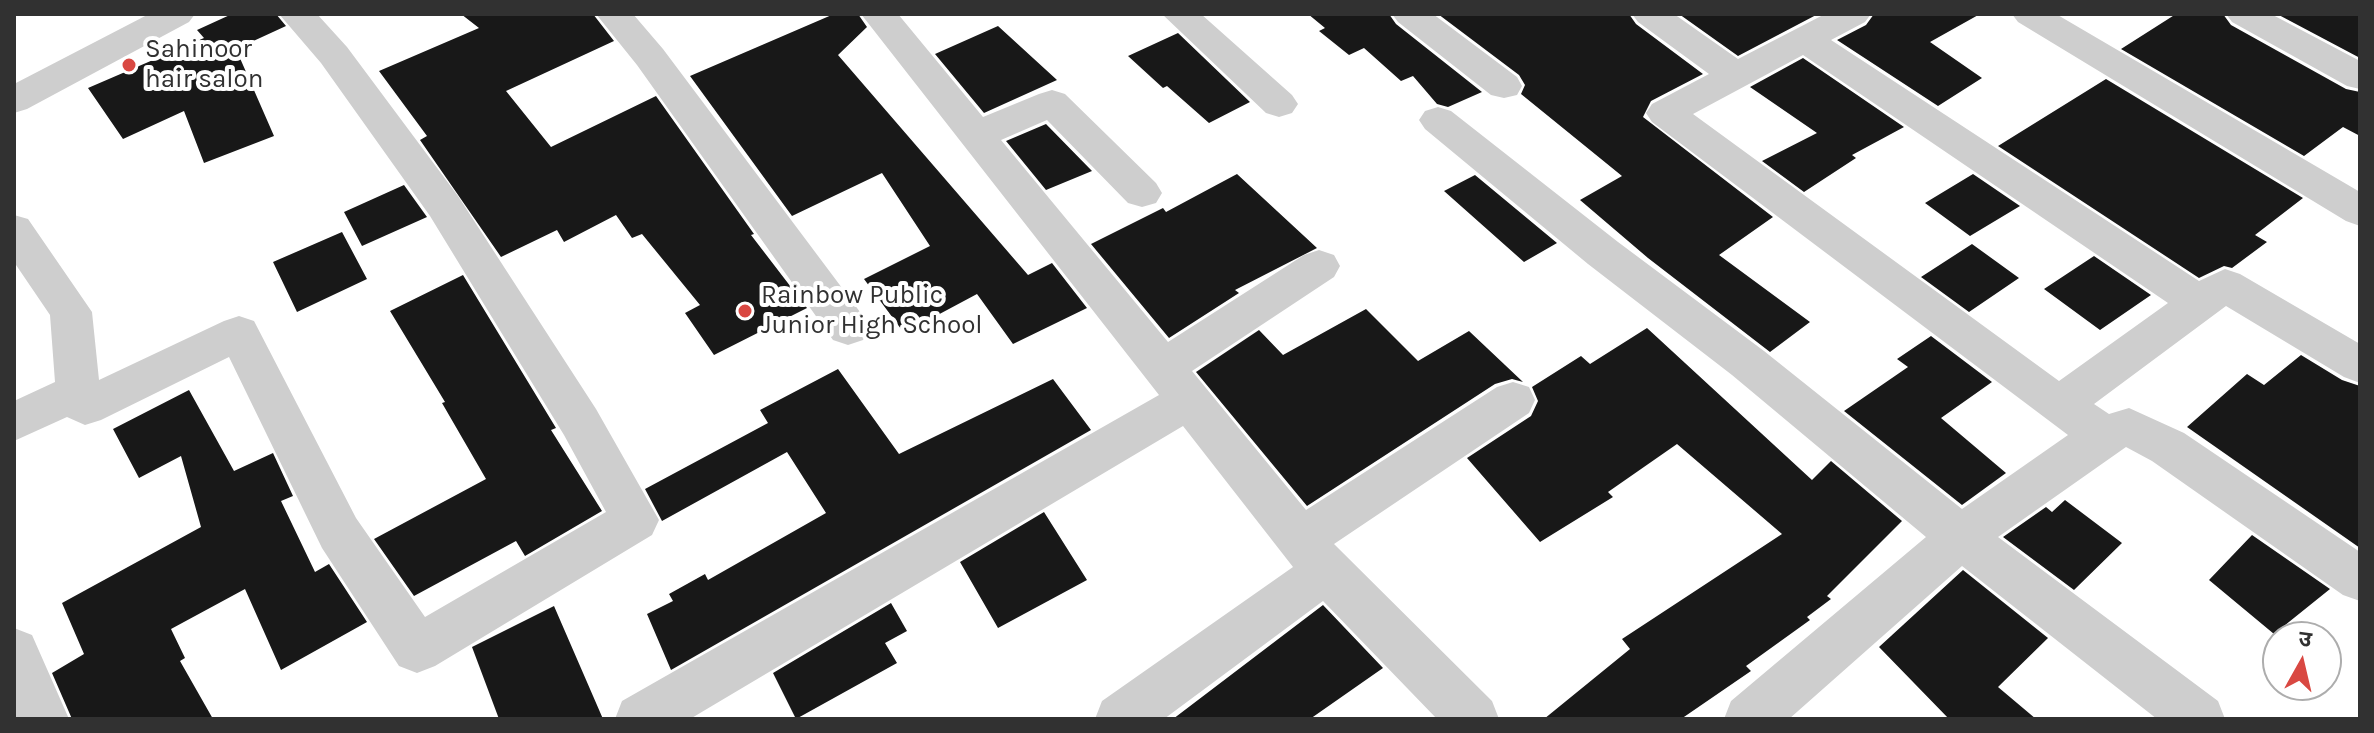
<!DOCTYPE html>
<html>
<head>
<meta charset="utf-8">
<style>
	body { margin:0 }
	#map { position:relative; width:2374px; height:733px; overflow:hidden; background:#fff; font-family:Karla,"Noto Sans Devanagari",sans-serif }
	canvas { display:block }
	.frame { position:absolute; inset:0; border:16px solid #313131; pointer-events:none }
	.north { position:absolute; left:2262px; top:621px; width:80px; height:80px; box-sizing:border-box; background:#fff; border:2px solid #adadad; border-radius:50%; rotate:8deg; font-size:22px; font-weight:700; line-height:32px; text-align:center; color:#313131 }
	.north::after { content:''; display:block; margin:auto; width:28px; height:36px; background:#d94842; clip-path:polygon(50% 0,100% 100%,50% 72%,0 100%) }
</style>
</head>
<body>
<div id="map">
<canvas width="2374" height="733"></canvas>
<div class="frame"></div>
<div class="north">उ</div>
</div>
<script>
const context = document.querySelector('canvas').getContext('2d');
context.lineJoin = 'round';
function fillPath(path, color) { context.fillStyle = color; context.fill(path, 'evenodd'); }
const poly = rows => new Path2D(rows.map(r => 'M' + r).join(''));
function trace(path, color, width, dash) { context.strokeStyle = color; context.lineWidth = width; context.lineCap = dash ? 'butt' : 'round'; context.setLineDash(dash || []); context.stroke(path); }
function write(font, color, halo, rows, align = 'center') {
  context.font = font + ' Karla,sans-serif'; context.lineWidth = 8; context.setLineDash([]); context.textBaseline = 'middle'; context.strokeStyle = halo; context.fillStyle = color; for (const [text, x, y, turn = 0] of rows) {
    context.save(); context.translate(x, y); context.rotate((+turn || 0) * Math.PI / 180); context.textAlign = isNaN(turn) ? turn : align; if (halo) context.strokeText(text, 0, 0); context.fillText(text, 0, 0); context.restore();
  }
}
fillPath(poly([
	[232,14,276,14,286,26,236,49,274,136,204,163,184,111,123,139,88,88,204,38,197,30],
	[461,14,593,14,614,41,506,91,551,147,656,96,754,234,751,235,807,308,714,355,685,313,700,305,642,234,632,238,616,215,564,242,557,230,501,257,420,140,427,136,379,71,479,28],
	[834,14,858,14,867,27,838,55,1028,275,1052,263,1087,308,1013,344,977,294,904,333,864,279,930,246,882,173,792,216,690,76],
	[1308,14,1389,14,1396,24,1482,92,1448,107,1437,104,1413,76,1401,81,1364,48,1349,55,1319,31,1325,28],
	[1438,14,1629,14,1636,24,1703,74,1651,101,1643,117,1773,217,1719,255,1810,322,1770,352,1648,258,1580,200,1622,176,1521,94,1525,85,1519,75],
	[1679,14,1818,14,1738,56],
	[1874,14,1980,14,1930,42,1982,78,1938,106,1837,40,1866,25],
	[2176,14,2223,14,2231,25,2346,89,2360,92,2360,136,2343,127,2304,156,2121,49],
	[2277,14,2360,14,2360,58],
	[998,26,1057,80,984,113,935,54],
	[1178,33,1250,102,1209,123,1167,86,1163,88,1128,56],
	[1803,58,1904,127,1852,155,1856,158,1804,192,1762,161,1817,133,1750,87],
	[2106,79,2303,198,2255,235,2267,242,2232,268,2224,266,2199,278,1998,146],
	[1046,124,1092,171,1046,190,1006,141],
	[1237,174,1317,248,1235,290,1239,293,1169,338,1091,244,1163,208,1166,212],
	[1973,174,2020,206,1970,236,1925,203],
	[1475,175,1557,243,1524,262,1444,191],
	[404,185,427,217,362,246,344,212],
	[342,232,367,279,297,312,273,262],
	[1972,244,2019,278,1969,312,1921,277],
	[2094,256,2151,295,2100,330,2044,289],
	[463,275,556,428,551,430,602,511,525,556,516,541,414,596,374,539,486,479,442,403,445,402,390,311],
	[1366,309,1418,361,1469,331,1523,382,1512,379,1495,384,1307,506,1196,372,1259,330,1283,355],
	[1647,328,1812,480,1831,461,1902,521,1827,596,1831,599,1807,617,1810,620,1746,666,1751,671,1681,719,1544,719,1630,649,1622,639,1782,534,1677,444,1608,492,1613,497,1540,542,1467,458,1531,416,1538,401,1532,387,1581,356,1590,364],
	[1931,336,1992,382,1941,418,2006,473,1962,505,1844,411,1908,367,1897,359],
	[2301,355,2342,380,2360,386,2360,548,2187,427,2247,374,2264,385],
	[838,369,899,454,1053,379,1091,430,671,670,647,614,673,601,669,594,705,574,708,580,826,513,787,452,662,521,645,489,768,423,760,410],
	[189,390,234,471,273,453,293,496,281,501,315,572,329,564,367,622,281,670,245,589,171,629,185,658,180,661,213,719,72,719,52,673,84,654,62,603,201,527,181,456,139,478,113,429],
	[2065,500,2122,543,2074,590,2003,537,2046,507,2052,512],
	[1044,512,1087,580,998,628,960,562],
	[2252,535,2330,589,2274,634,2209,580],
	[1963,570,2048,638,1998,687,2036,719,1949,719,1879,647],
	[891,603,907,631,885,643,897,663,796,719,773,673],
	[1323,605,1383,668,1310,719,1173,719],
	[554,606,603,719,499,719,472,647]
]), '#181818');
fillPath(poly([
	[149,14,195,14,189,22,27,109,14,113,14,84,149,14],
	[279,14,317,14,347,47,458,196,596,409,659,520,652,535,435,666,417,673,399,666,322,548,229,357,101,420,85,425,67,417,14,441,14,401,55,382,50,315,14,262,14,215,28,219,92,312,99,380,224,321,239,316,254,321,356,518,425,617,606,512,564,435,430,216,321,63,279,14],
	[596,14,633,14,663,49,863,316,870,328,863,340,848,345,833,340,637,65,596,14],
	[861,14,898,14,983,117,1039,94,1052,90,1065,94,1156,183,1162,193,1156,203,1142,207,1128,203,1047,120,1001,140,1168,342,1304,255,1319,250,1334,255,1340,266,1334,277,1192,371,1306,510,1497,387,1513,382,1529,387,1535,400,1529,413,1334,544,1492,701,1499,719,1437,719,1323,601,1164,719,1095,719,1102,701,1293,567,1183,426,690,719,615,719,622,701,1159,395,861,14],
	[1162,14,1201,14,1292,95,1298,104,1292,113,1279,117,1266,113,1162,14],
	[1392,14,1433,14,1517,77,1522,86,1517,95,1504,98,1491,95,1398,22,1392,14],
	[1632,14,1674,14,1738,59,1825,14,1871,14,1865,22,1831,40,2199,281,2225,269,2240,274,2360,344,2360,383,2344,377,2226,306,2094,404,2109,414,2129,408,2184,433,2360,552,2360,601,2343,595,2152,461,2126,447,1998,537,2218,701,2225,719,2157,719,1962,566,1789,719,1724,719,1731,701,1926,537,1732,375,1588,264,1425,129,1419,120,1425,111,1438,107,1451,111,1618,242,1764,351,1962,509,2068,435,1652,122,1646,113,1652,104,1709,74,1638,22,1632,14],
	[1803,55,2168,303,2059,381,1693,114,1803,55],
	[2012,14,2056,14,2360,192,2360,226,2346,221,2018,22,2012,14],
	[2226,14,2271,14,2360,61,2360,89,2347,86,2232,22,2226,14],
	[14,628,32,635,69,719,17,719,14,713,14,628]
]), '#cecece');
for (const [x, y, r, color] of [
	[129,65,8,"#d94842"],
	[745,311,8,"#d94842"]
]) { const dot = new Path2D(); dot.arc(x, y, r, 0, 2 * Math.PI); context.fillStyle = color; context.fill(dot); trace(dot, '#fff', 3); }
write('26px', '#313131', '#fff', [
	["Sahinoor",145,50],
	["hair salon",145,80],
	["Rainbow Public",761,296],
	["Junior High School",761,326]
], 'left');
</script>
</body>
</html>
